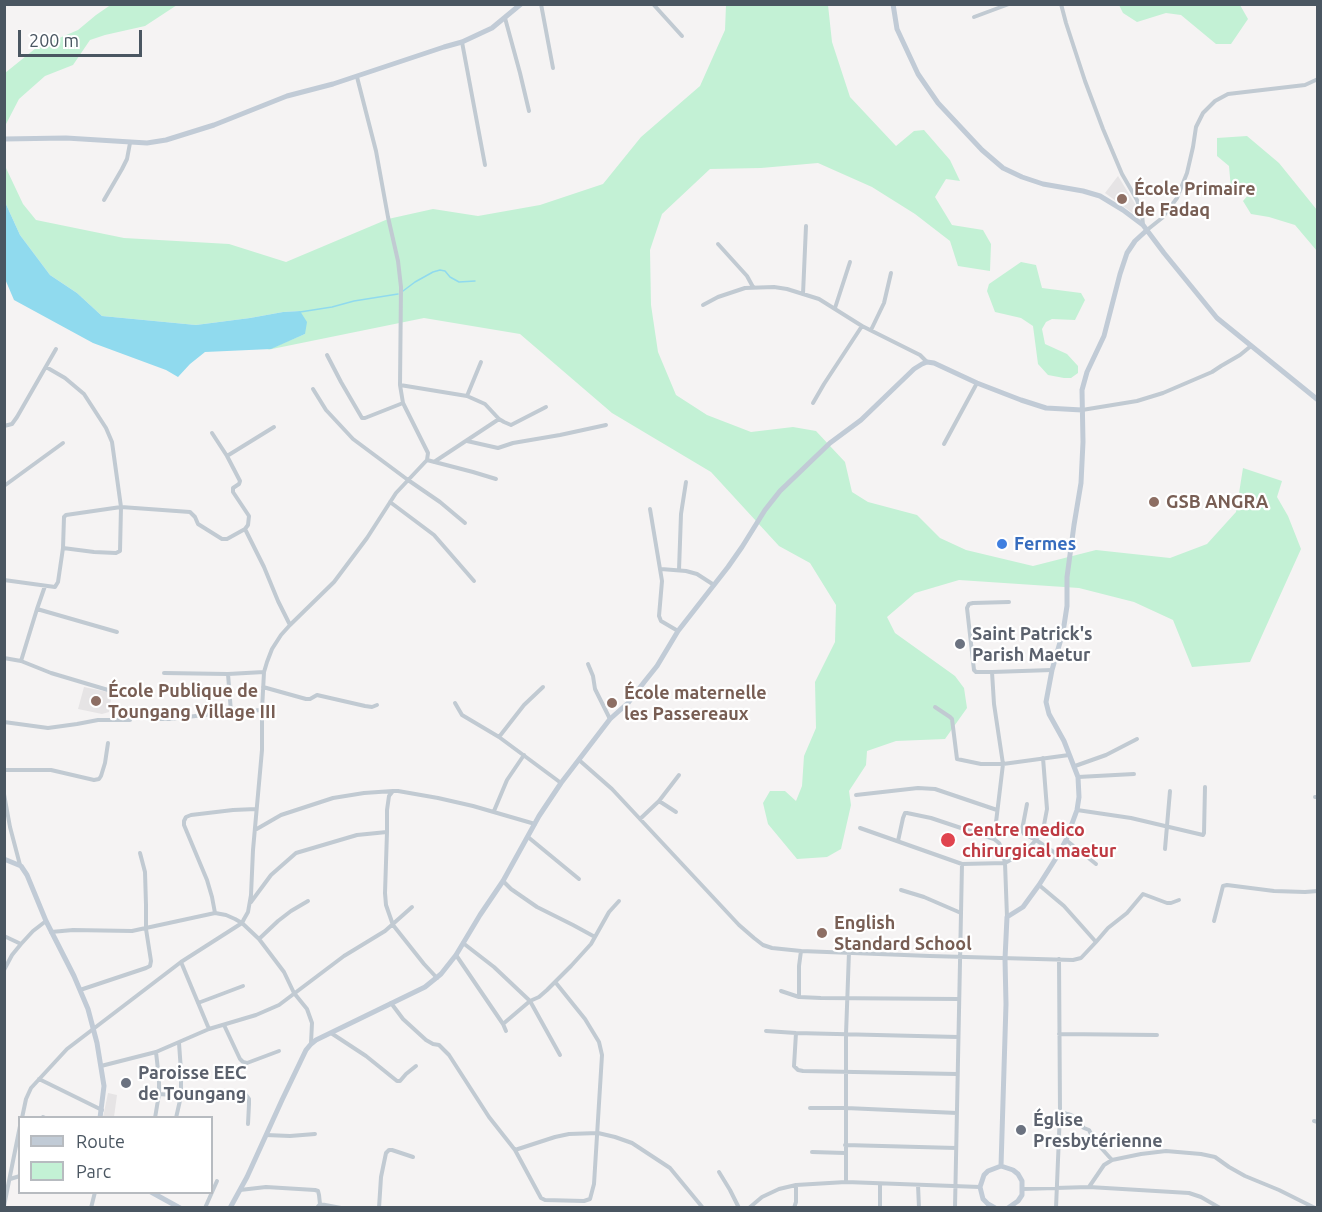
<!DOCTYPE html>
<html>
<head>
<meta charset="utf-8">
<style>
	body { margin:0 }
	#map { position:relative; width:1322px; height:1212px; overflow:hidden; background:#f5f3f3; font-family:Ubuntu,sans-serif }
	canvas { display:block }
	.frame { position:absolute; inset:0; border:6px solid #4a5661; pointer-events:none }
	.legend { position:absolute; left:18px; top:1116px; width:195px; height:78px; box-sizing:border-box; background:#fff; border:2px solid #b7bbc0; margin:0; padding:8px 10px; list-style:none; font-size:18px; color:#4a5661 }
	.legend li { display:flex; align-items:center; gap:12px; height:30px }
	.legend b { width:30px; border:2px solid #b7bbc0 }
	.scale { position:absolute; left:18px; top:30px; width:124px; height:27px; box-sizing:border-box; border:3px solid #4a5661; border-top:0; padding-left:8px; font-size:18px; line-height:21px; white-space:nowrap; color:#4a5661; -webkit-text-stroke:4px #fff; paint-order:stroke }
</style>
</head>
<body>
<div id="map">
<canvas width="1322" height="1212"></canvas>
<div class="frame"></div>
<ul class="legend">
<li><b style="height:8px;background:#c1cbd6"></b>Route</li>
<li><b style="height:16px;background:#c3f1d5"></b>Parc</li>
</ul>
<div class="scale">200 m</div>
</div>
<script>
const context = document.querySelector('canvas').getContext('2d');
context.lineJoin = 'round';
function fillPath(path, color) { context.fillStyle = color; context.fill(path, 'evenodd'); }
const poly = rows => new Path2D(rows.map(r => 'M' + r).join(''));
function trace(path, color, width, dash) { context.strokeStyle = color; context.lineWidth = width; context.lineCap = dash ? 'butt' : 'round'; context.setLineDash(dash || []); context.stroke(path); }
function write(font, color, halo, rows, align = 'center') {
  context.font = font + ' Ubuntu,sans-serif'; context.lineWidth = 4.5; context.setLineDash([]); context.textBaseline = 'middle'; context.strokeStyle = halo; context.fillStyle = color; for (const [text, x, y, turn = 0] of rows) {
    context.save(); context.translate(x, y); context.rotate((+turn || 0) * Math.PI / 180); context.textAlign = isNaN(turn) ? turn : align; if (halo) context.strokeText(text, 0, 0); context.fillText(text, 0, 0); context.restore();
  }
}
fillPath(poly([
	[1118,176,1140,212,1138,217,1105,193],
	[84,687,112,693,109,712,102,714,78,709],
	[108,1093,117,1095,114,1117,103,1117]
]), '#e6e4e5');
fillPath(poly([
	[112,4,177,5,145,26,105,35,90,40,73,65,45,76,19,99,5,126,5,73,36,48,78,30,96,15],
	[726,5,828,5,832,42,850,97,896,146,914,131,924,130,950,160,960,181,946,179,935,197,952,225,983,230,991,244,990,271,958,266,950,241,915,214,872,187,818,163,761,168,710,169,662,214,650,250,651,305,658,352,676,395,707,415,751,432,793,427,816,431,845,462,852,492,868,502,917,515,940,538,966,550,1033,566,1096,550,1170,558,1207,544,1236,512,1243,468,1282,481,1277,497,1288,516,1301,549,1250,662,1192,667,1173,620,1134,602,1079,588,959,580,915,593,887,617,895,633,955,676,964,688,967,708,945,739,896,741,867,751,866,765,849,791,851,805,841,849,827,857,797,859,768,824,763,803,770,791,785,791,796,801,802,786,804,756,816,728,815,682,835,642,836,605,810,563,779,546,711,472,612,413,520,334,424,318,267,350,305,334,300,311,283,312,250,318,196,325,102,316,77,293,50,275,20,235,5,202,4,154,6,168,23,204,36,220,124,238,229,244,286,262,388,219,433,209,478,216,540,205,603,184,641,137,700,86,725,30],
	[1119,5,1240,5,1248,19,1231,44,1216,44,1181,15,1166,13,1137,22,1123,13],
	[1247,136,1279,163,1317,210,1317,251,1295,225,1269,217,1251,214,1243,201,1249,194,1245,185,1231,189,1229,166,1217,156,1217,138],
	[1021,262,1036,265,1042,288,1081,293,1085,300,1075,320,1052,319,1046,322,1042,329,1045,344,1067,354,1078,366,1078,373,1071,378,1064,378,1048,375,1038,364,1033,326,1021,318,995,312,987,291,989,284]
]), '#c3f1d5');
fillPath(poly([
	[5,202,20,235,50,275,77,293,102,316,196,325,250,318,283,312,300,311,307,322,305,334,271,349,205,352,190,364,178,377,166,370,93,343,14,300,5,279]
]), '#90daee');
trace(poly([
	[403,291,415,282,433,272,440,270,445,271,450,277,459,282,475,281],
	[300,312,332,307,354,301,398,294]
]), '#90daee', 1.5);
trace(poly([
	[541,4,553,68],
	[653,4,682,36],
	[1061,4,1066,23,1085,81,1103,129,1122,174,1137,200,1142,214,1143,225],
	[974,17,1009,4],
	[505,18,520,73,529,111],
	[462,42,485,165],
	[104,200,122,169,127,159,130,143],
	[1147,230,1162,218,1177,198,1187,173,1193,147,1196,127,1203,113,1215,101,1228,94,1305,85,1318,79],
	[718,244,747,276,753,287],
	[803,294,806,226],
	[703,305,718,297,745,288,774,287,787,289,819,299,862,326,920,355,927,362],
	[835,308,850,262],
	[871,330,884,303,891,273],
	[327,355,341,382,362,418,365,418,403,403],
	[46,367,65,378,84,394,106,428,112,442,121,507,120,551,116,553,94,552,63,548,64,517,66,515,121,507,190,512,195,517,198,524,222,539,227,539,245,529],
	[400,385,467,396,485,404,499,419],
	[313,389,326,410,353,439,408,480,440,502,465,523],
	[467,396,481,362],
	[813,403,824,384,862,326],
	[1082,410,1137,401,1163,393,1212,372,1221,366,1240,355,1251,346],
	[4,426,12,424,17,417,56,349],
	[212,433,227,456,240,481,239,484,233,488,233,492,249,516,248,525,245,529,264,567,278,601,290,625],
	[467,441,498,448,513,443,560,435,606,425],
	[944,444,977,383],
	[227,456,274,427],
	[427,460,473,472,496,479],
	[434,462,499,419,504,422,511,425,546,407],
	[4,486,63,443],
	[390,502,434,535,474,581],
	[650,509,662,581,659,616,661,621,678,631],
	[661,569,686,571,697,574,714,585],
	[679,570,681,514,686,482],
	[4,580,55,587,58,582,63,548],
	[45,586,37,609,117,632],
	[1009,602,973,603,969,604,967,608,974,670,976,672,992,672,1052,670],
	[4,658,21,661,51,673,108,690],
	[21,661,37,609],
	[588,664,593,676,595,689,610,719],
	[992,672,994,704,1003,764,1069,755],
	[228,674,264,672],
	[263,687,306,699,310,699,317,695,365,706,372,707,377,705],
	[455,703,462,715,499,737,561,783],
	[935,707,950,717,952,719,957,759,981,764,1003,764,994,839],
	[231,712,262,710],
	[153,719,169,719,231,712,228,674,164,673],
	[4,722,48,728,77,724,98,720,130,720],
	[499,737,524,705,543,687],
	[579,760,612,789,739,925,754,938,763,945,772,948,801,951,930,956,1073,960,1081,958,1096,942,1064,906,1039,885],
	[1075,766,1106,755,1137,739],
	[4,770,51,770,94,780,99,779,101,776,105,763,108,743],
	[1078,777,1134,774],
	[4,794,10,827,20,865],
	[856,795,918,788,935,789,997,810],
	[1315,797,1318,797],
	[659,801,679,775],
	[1027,804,1022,830,1024,834,1036,840,1044,825,1047,809,1043,758],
	[1077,810,1131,818,1203,835,1204,833,1205,787],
	[494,811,507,780,524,755],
	[640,819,659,801,676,812],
	[860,828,962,864,1005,863,1026,851,1036,840,1058,855],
	[255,830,281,815,333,798,364,793,393,791],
	[387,832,387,810,389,796,393,791,398,791,438,798,473,806,535,824],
	[528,837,579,879],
	[1066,840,1096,864],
	[898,841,903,818,905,813,907,813,931,818,994,839,999,843,1002,849,1005,863,1007,917],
	[1165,849,1170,791],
	[503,881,511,889,537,907,573,925,595,937],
	[901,890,924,897,961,913],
	[251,902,271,875,296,853,357,835,387,832,385,893,386,905,393,925,424,964,437,978],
	[215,913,212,897,207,880,184,825,184,821,186,817,191,815,233,810,256,809],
	[1214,921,1223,886,1227,885,1274,891,1305,892,1318,891],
	[51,932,73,930,132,931,215,913,226,915,235,919,242,923,259,939,284,972,294,993,307,1009,312,1023,311,1043],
	[4,936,21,944],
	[259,939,278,921,291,911,308,901],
	[1096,942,1108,928,1127,913,1143,894,1167,903,1171,903,1179,900],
	[463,943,494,967,530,1001,560,1055],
	[456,955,503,1024,506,1031],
	[181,962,209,1029],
	[4,970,12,955,21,944,33,931,46,921],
	[80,990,146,968,150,966,151,961,146,929,146,905,145,872,140,853],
	[781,991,799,997,821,998,958,999],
	[799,997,799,966,801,951],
	[198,1003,243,986],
	[391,1003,403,1019,426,1040,433,1044,439,1045,449,1055,489,1117,515,1150,541,1198,545,1200,584,1201,590,1199,594,1184,602,1055,599,1042,585,1019,556,983],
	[503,1024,530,1001,539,997,547,990,571,966,591,944,609,912,619,901],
	[224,1025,240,1059,243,1062,247,1063,279,1051],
	[766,1031,796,1033,958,1037],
	[331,1033,366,1056,397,1081,400,1081,406,1074,416,1066],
	[796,1033,794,1066,798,1070,803,1071,957,1074],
	[1059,1034,1157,1035],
	[101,1066,156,1052,209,1029,256,1015,279,1005,344,956,385,931,412,907],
	[39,1079,102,1110],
	[159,1094,225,1099,246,1095,249,1099,249,1104,248,1124],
	[810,1108,846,1108,957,1113],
	[1060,1112,1071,1115,1084,1128,1089,1130,1094,1140,1112,1160],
	[43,1117,45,1118],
	[22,1118,26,1099,31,1088,67,1049,181,962,242,923,244,919,248,912,251,895,253,850,262,750,262,710,264,672,267,662,272,649,281,635,290,625,334,582,367,538,396,493,427,460,428,453,403,403,400,385,401,287,398,261,388,217,376,151,357,77],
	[155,1118,159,1094,159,1079,156,1052],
	[176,1118,181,1096,181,1071,179,1043],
	[1314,1121,1318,1122],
	[266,1135,290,1136,315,1134],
	[845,1145,956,1148],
	[515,1150,555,1137,569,1134,598,1133,615,1137,632,1143,670,1168,703,1208],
	[812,1152,845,1153],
	[719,1172,730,1190,739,1208],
	[10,1179,20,1176],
	[846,1182,846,1034,849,952],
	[918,1185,919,1208],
	[1089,1187,1104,1165,1112,1160,1141,1154,1166,1151,1201,1154,1215,1157,1229,1167,1245,1176,1279,1190,1315,1208],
	[1022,1189,1089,1187,1189,1193,1201,1197,1220,1208],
	[240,1190,266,1187,315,1190,318,1191,319,1195,320,1204],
	[4,1206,20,1126],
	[91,1208,95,1192],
	[205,1208,217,1181],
	[317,1208,320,1204,341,1208],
	[379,1208,381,1177,386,1153,389,1150,392,1150,413,1157],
	[749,1208,762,1197,779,1189,796,1185,846,1182,980,1187],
	[794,1208,796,1202,796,1185],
	[880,1208,880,1184],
	[955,1208,962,864],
	[1056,1208,1060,1112,1059,959]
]), '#c1cad2', 4);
trace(poly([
	[893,4,897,29,918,74,938,103,982,150,1003,168,1022,177,1043,184,1083,191,1100,196,1123,210,1143,225,1164,253,1217,318,1318,400],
	[4,139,66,138,147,143,166,140,214,125,287,96,333,84,444,47,462,42,492,28,521,4],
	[4,859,21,866,27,875,46,921,74,976,88,1009,97,1043,104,1086,100,1118],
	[1001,1166,1006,1004,1005,959,1007,917,1023,907,1039,885,1058,855,1066,840,1077,810,1079,797,1078,777,1064,741,1049,714,1046,702,1052,670,1063,632,1067,606,1067,577,1074,525,1081,483,1083,442,1082,390,1087,372,1104,336,1120,274,1127,253,1135,241,1147,230],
	[151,1192,180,1208],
	[230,1208,247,1177,282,1100,306,1050,311,1044,316,1040,425,987,441,974,456,955,480,915,503,881,539,816,561,783,610,719,628,703,645,681,657,666,678,631,728,567,742,547,765,510,780,491,830,443,861,420,914,369,922,364,927,362,934,363,977,383,1021,400,1046,408,1082,410],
	[995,1208,988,1204,983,1199,980,1187,984,1175,988,1171,1001,1166,1013,1170,1018,1174,1022,1181,1022,1195,1018,1201,1008,1208]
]), '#c1cbd6', 5);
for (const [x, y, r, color] of [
	[1122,199,6,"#8d6e63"],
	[1154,502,6,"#8d6e63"],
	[1002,544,6,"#3f7fe0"],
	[960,644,6,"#6b7280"],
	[96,701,6,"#8d6e63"],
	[612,703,6,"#8d6e63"],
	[948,840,8,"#e0444e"],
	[822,933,6,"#8d6e63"],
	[126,1083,6,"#6b7280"],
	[1021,1130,6,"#6b7280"]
]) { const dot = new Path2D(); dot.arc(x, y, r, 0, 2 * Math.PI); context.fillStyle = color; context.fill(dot); trace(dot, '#fff', 2); }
write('bold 18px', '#785e54', '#fff', [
	["École Primaire",1134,189],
	["de Fadaq",1134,210],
	["GSB ANGRA",1166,502],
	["École Publique de",108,691],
	["Toungang Village III",108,712],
	["École maternelle",624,693],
	["les Passereaux",624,714],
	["English",834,923],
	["Standard School",834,944]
], 'left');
write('bold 18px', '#366cbe', '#fff', [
	["Fermes",1014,544]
], 'left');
write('bold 18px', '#5b616d', '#fff', [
	["Saint Patrick's",972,634],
	["Parish Maetur",972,655],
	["Paroisse EEC",138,1073],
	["de Toungang",138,1094],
	["Église",1033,1120],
	["Presbytérienne",1033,1141]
], 'left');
write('bold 18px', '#be3a42', '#fff', [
	["Centre medico",962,830],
	["chirurgical maetur",962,851]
], 'left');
</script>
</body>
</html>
